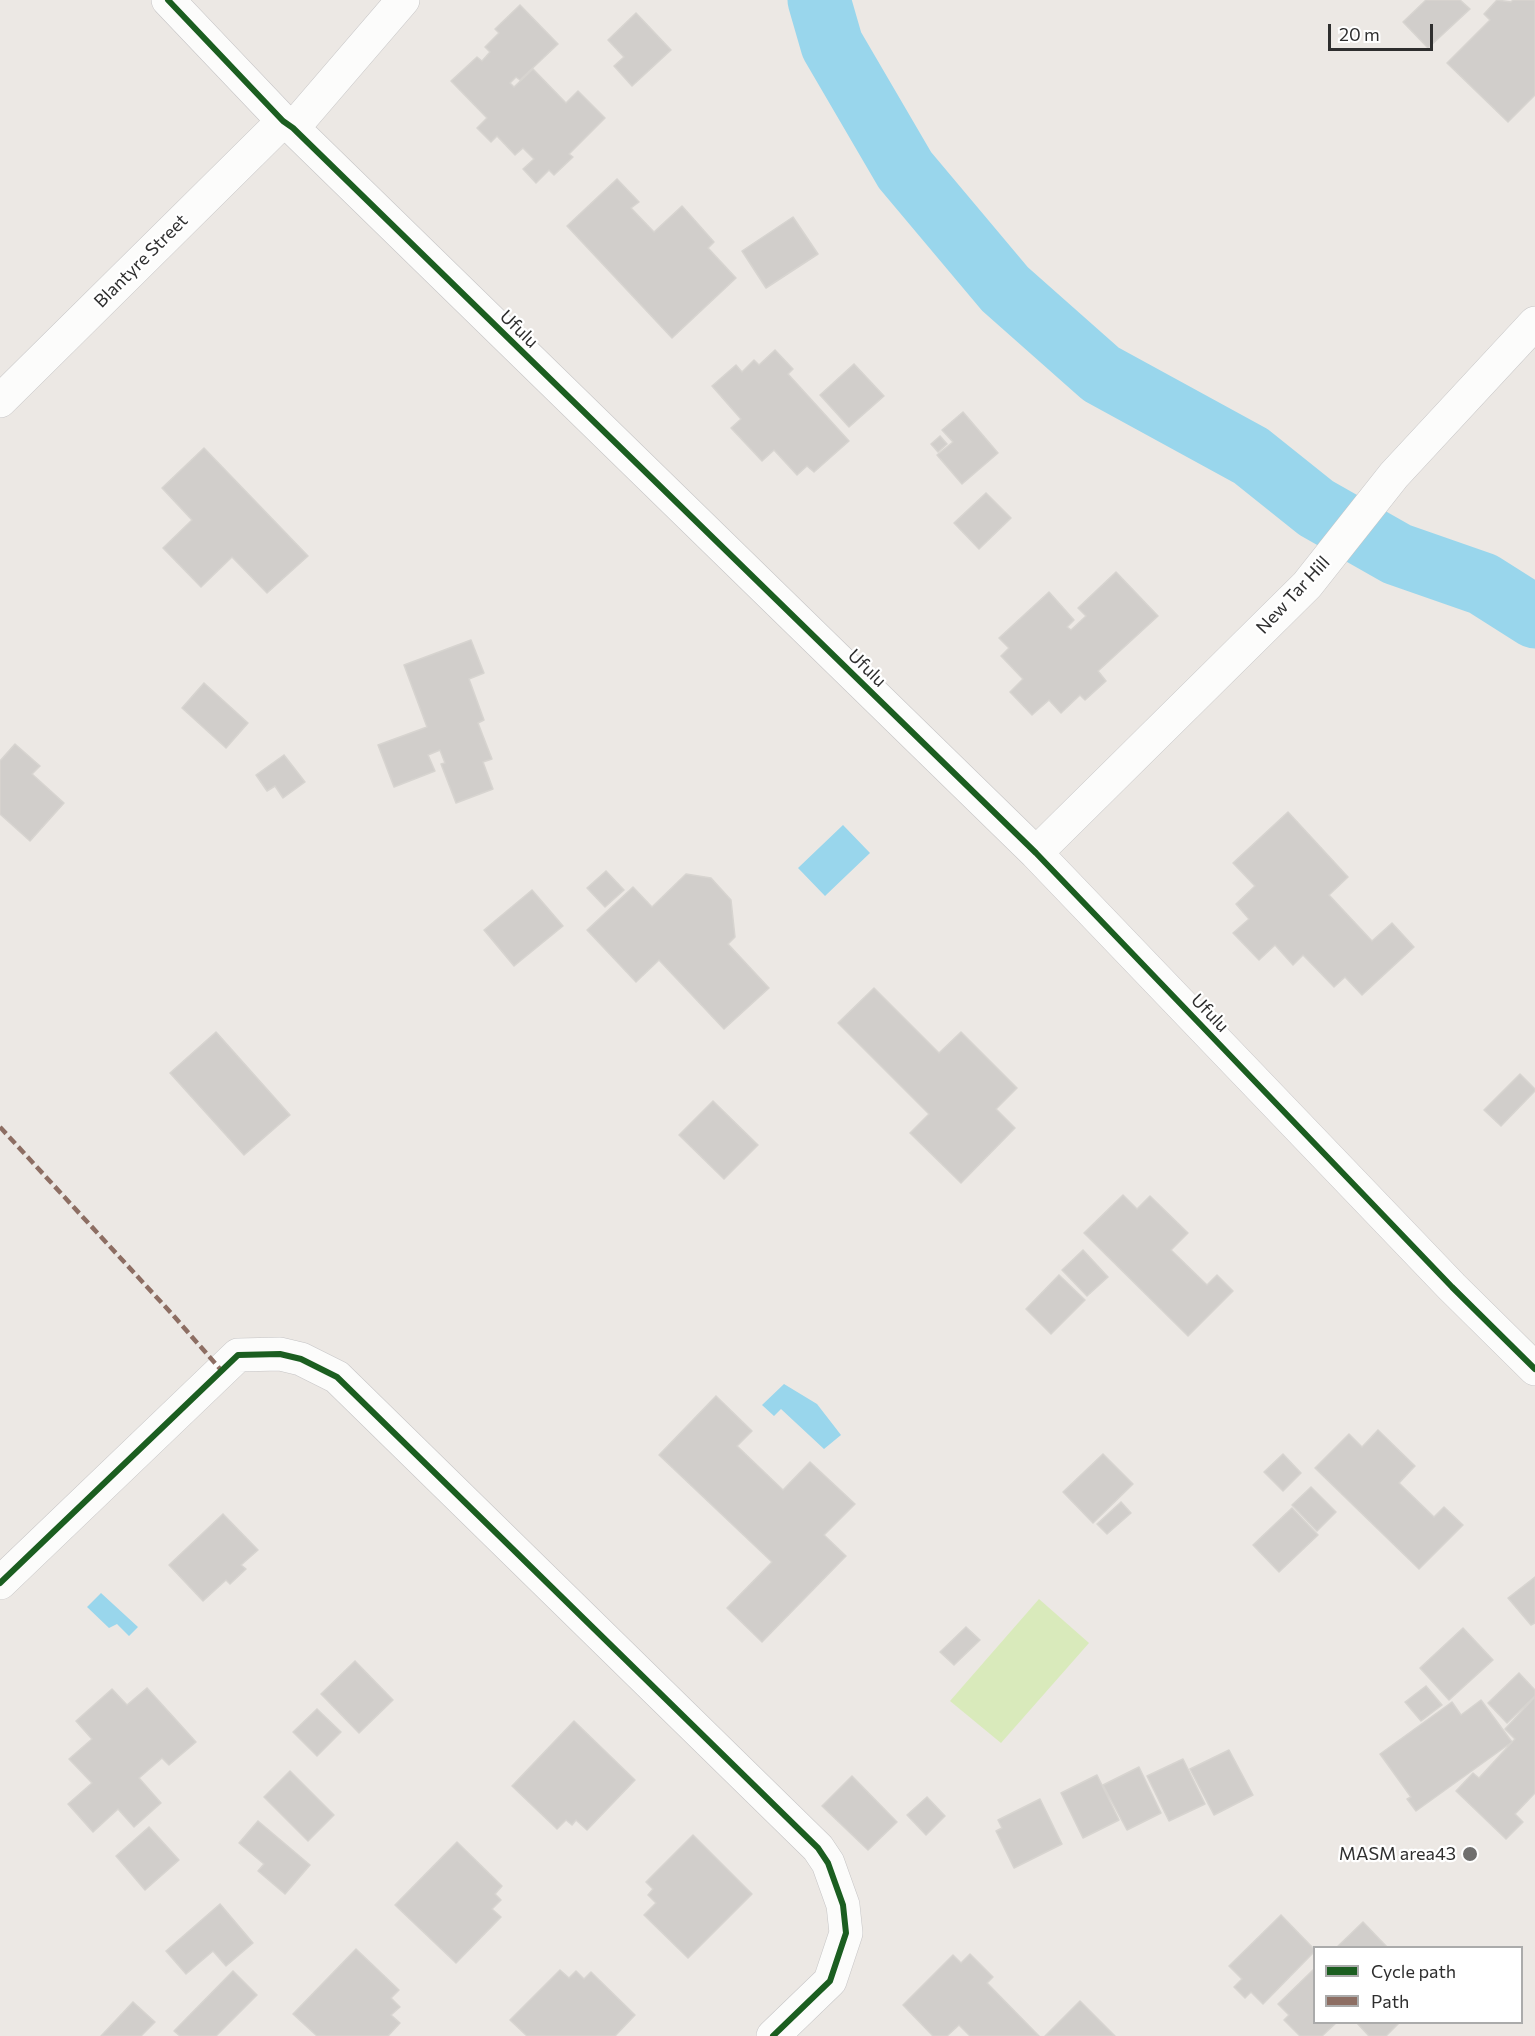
<!DOCTYPE html>
<html>
<head>
<meta charset="utf-8">
<style>
	body { margin:0 }
	#map { position:relative; width:1535px; height:2036px; overflow:hidden; background:#ece8e4; font-family:Commissioner,sans-serif }
	canvas { display:block }
	.legend { position:absolute; left:1313px; top:1946px; width:210px; height:78px; box-sizing:border-box; background:#fff; border:2px solid #ababab; margin:0; padding:8px 10px; list-style:none; font-size:18px; color:#2e2e2e }
	.legend li { display:flex; align-items:center; gap:12px; height:30px }
	.legend b { width:30px; border:2px solid #ababab }
	.scale { position:absolute; left:1328px; top:24px; width:105px; height:27px; box-sizing:border-box; border:3px solid #2e2e2e; border-top:0; padding-left:8px; font-size:18px; line-height:21px; white-space:nowrap; color:#2e2e2e; -webkit-text-stroke:4px #fff; paint-order:stroke }
</style>
</head>
<body>
<div id="map">
<canvas width="1535" height="2036"></canvas>
<ul class="legend">
<li><b style="height:8px;background:#1b5e20"></b>Cycle path</li>
<li><b style="height:8px;background:#8d6e63"></b>Path</li>
</ul>
<div class="scale">20 m</div>
</div>
<script>
const context = document.querySelector('canvas').getContext('2d');
context.lineJoin = 'round';
function fillPath(path, color) { context.fillStyle = color; context.fill(path, 'evenodd'); }
const poly = rows => new Path2D(rows.map(r => 'M' + r).join(''));
function trace(path, color, width, dash) { context.strokeStyle = color; context.lineWidth = width; context.lineCap = dash ? 'butt' : 'round'; context.setLineDash(dash || []); context.stroke(path); }
function write(font, color, halo, rows, align = 'center') {
  context.font = font + ' Commissioner,sans-serif'; context.lineWidth = 4.5; context.setLineDash([]); context.textBaseline = 'middle'; context.strokeStyle = halo; context.fillStyle = color; for (const [text, x, y, turn = 0] of rows) {
    context.save(); context.translate(x, y); context.rotate((+turn || 0) * Math.PI / 180); context.textAlign = isNaN(turn) ? turn : align; if (halo) context.strokeText(text, 0, 0); context.fillText(text, 0, 0); context.restore();
  }
}
fillPath(poly([
	[1039,1599,1089,1643,1001,1743,950,1701]
]), '#d9eabb');
fillPath(poly([
	[843,825,870,853,825,896,798,868],
	[784,1384,817,1404,841,1435,824,1449,781,1409,774,1416,762,1405],
	[101,1593,138,1627,129,1636,117,1624,109,1628,87,1607]
]), '#99d6ec');
trace(poly([
	[819,0,832,45,905,170,1005,289,1101,374,1251,456,1316,508,1397,554,1483,584,1535,617]
]), '#99d6ec', 63);
const building = poly([
	[1426,0,1460,0,1470,9,1428,48,1403,22,1426,0],
	[1497,0,1511,2,1513,0,1535,0,1535,95,1508,122,1447,63,1490,20,1484,14,1497,0],
	[520,5,558,44,520,80,516,77,510,83,514,87,533,69,566,103,578,91,605,118,569,154,573,157,554,175,549,170,536,183,523,169,534,159,523,148,515,155,497,136,491,142,477,128,487,118,451,81,477,57,482,61,490,52,485,47,499,33,495,29,520,5],
	[636,13,671,50,632,86,614,66,624,57,608,40,636,13],
	[617,179,639,202,631,208,654,232,682,206,714,242,708,248,736,278,672,338,567,226,617,179],
	[793,217,818,254,766,288,742,251,793,217],
	[775,350,793,369,788,374,849,441,814,472,807,466,797,475,774,450,762,461,731,428,741,419,712,386,736,365,742,372,754,360,759,365,775,350],
	[854,364,884,396,849,427,820,395,854,364],
	[963,412,998,453,962,484,937,455,953,442,942,430,963,412],
	[940,436,947,444,938,452,931,444,940,436],
	[204,448,308,556,267,593,232,557,201,587,163,548,192,520,162,488,204,448],
	[986,493,1011,518,979,549,954,523,986,493],
	[1116,572,1158,616,1098,671,1106,681,1085,700,1080,695,1061,713,1049,700,1032,715,1010,692,1023,679,1001,656,1009,648,999,638,1049,592,1074,620,1067,627,1071,630,1086,616,1078,608,1116,572],
	[471,640,484,673,469,679,484,720,478,723,492,759,483,762,493,789,456,803,441,764,445,763,440,750,428,755,435,771,394,787,378,745,427,727,404,665,471,640],
	[204,683,248,723,226,748,182,708,204,683],
	[15,744,40,766,32,774,64,803,30,841,0,814,0,761,15,744],
	[284,755,305,782,283,798,275,786,267,791,256,775,284,755],
	[1288,812,1348,877,1329,895,1372,941,1392,923,1414,947,1362,995,1345,977,1334,987,1303,955,1293,965,1275,945,1259,960,1233,933,1249,919,1236,904,1255,886,1233,863,1288,812],
	[606,871,624,890,605,907,587,888,606,871],
	[686,874,711,878,731,900,735,937,728,944,769,988,724,1029,659,960,636,982,587,930,633,887,652,907,686,874],
	[532,890,563,926,514,966,484,930,532,890],
	[874,988,939,1053,961,1032,1017,1088,996,1109,1015,1128,961,1183,910,1133,929,1114,838,1023,874,988],
	[216,1032,290,1115,244,1155,170,1073,216,1032],
	[1520,1074,1535,1089,1535,1091,1501,1126,1484,1110,1520,1074],
	[713,1101,758,1145,724,1179,679,1135,713,1101],
	[1123,1195,1137,1209,1150,1196,1188,1233,1171,1250,1207,1285,1217,1275,1233,1291,1188,1336,1084,1233,1123,1195],
	[1083,1250,1108,1277,1087,1296,1062,1270,1083,1250],
	[1059,1275,1085,1300,1051,1334,1026,1309,1059,1275],
	[716,1396,752,1431,737,1446,783,1490,810,1462,855,1504,824,1535,846,1556,762,1642,727,1608,772,1562,659,1455,716,1396],
	[1378,1430,1415,1466,1399,1483,1434,1517,1444,1507,1463,1525,1419,1569,1315,1468,1349,1434,1362,1447,1378,1430],
	[1103,1454,1133,1484,1093,1523,1063,1492,1103,1454],
	[1283,1454,1301,1473,1283,1491,1264,1472,1283,1454],
	[1311,1487,1336,1512,1317,1531,1292,1505,1311,1487],
	[1121,1502,1131,1513,1107,1534,1097,1524,1121,1502],
	[1292,1508,1318,1535,1279,1572,1253,1545,1292,1508],
	[223,1514,258,1550,241,1565,246,1569,230,1584,226,1580,203,1601,169,1565,223,1514],
	[1535,1577,1535,1623,1531,1625,1508,1598,1535,1577],
	[966,1627,980,1640,954,1665,940,1652,966,1627],
	[1463,1628,1493,1660,1449,1700,1420,1668,1463,1628],
	[355,1661,393,1700,359,1733,321,1694,355,1661],
	[1519,1673,1535,1690,1535,1696,1507,1723,1488,1703,1519,1673],
	[1426,1686,1442,1705,1421,1721,1405,1702,1426,1686],
	[147,1688,196,1742,169,1765,162,1758,139,1778,161,1803,134,1827,118,1809,93,1832,68,1804,92,1783,69,1759,92,1739,76,1721,112,1689,127,1705,147,1688],
	[1535,1697,1535,1793,1515,1814,1523,1822,1506,1839,1456,1791,1473,1773,1479,1778,1515,1739,1505,1729,1535,1697],
	[1481,1700,1512,1742,1416,1811,1407,1799,1411,1797,1380,1754,1452,1702,1461,1715,1481,1700],
	[317,1709,341,1732,317,1756,293,1732,317,1709],
	[574,1721,635,1780,587,1830,576,1820,572,1825,566,1820,557,1829,512,1786,574,1721],
	[1229,1750,1253,1795,1214,1815,1190,1769,1229,1750],
	[1183,1759,1205,1804,1169,1821,1147,1776,1183,1759],
	[1139,1767,1161,1813,1127,1830,1103,1785,1139,1767],
	[290,1771,334,1815,308,1841,264,1797,290,1771],
	[1097,1775,1119,1820,1083,1838,1061,1793,1097,1775],
	[852,1776,897,1822,868,1850,822,1806,852,1776],
	[927,1797,945,1816,926,1835,907,1815,927,1797],
	[1040,1799,1062,1844,1014,1868,996,1831,1002,1828,998,1820,1040,1799],
	[258,1821,310,1865,285,1894,258,1871,264,1864,239,1843,258,1821],
	[149,1827,179,1860,145,1890,116,1856,149,1827],
	[693,1835,752,1894,688,1958,644,1915,656,1903,648,1895,653,1889,646,1882,693,1835],
	[457,1842,502,1886,495,1894,501,1900,492,1909,501,1917,456,1963,395,1905,457,1842],
	[220,1904,253,1943,226,1966,213,1951,186,1974,166,1951,220,1904],
	[1281,1915,1314,1949,1314,1952,1263,2004,1251,1992,1245,1998,1234,1987,1242,1979,1229,1966,1281,1915],
	[1363,1922,1388,1948,1336,1948,1363,1922],
	[356,1949,399,1990,391,1998,400,2007,391,2015,400,2023,388,2036,317,2036,293,2014,356,1949],
	[970,1954,993,1977,987,1983,1039,2036,970,2036,959,2025,947,2036,933,2036,903,2005,953,1955,961,1963,970,1954],
	[1314,1969,1314,2022,1336,2023,1322,2036,1300,2036,1284,2020,1289,2015,1278,2004,1314,1969],
	[560,1970,569,1978,576,1971,584,1979,591,1972,635,2015,615,2036,527,2036,510,2020,560,1970],
	[233,1971,257,1995,216,2036,180,2036,174,2031,233,1971],
	[1080,2001,1115,2036,1045,2036,1080,2001],
	[133,2002,155,2022,141,2036,101,2036,133,2002],
	[1356,2022,1400,2022,1386,2036,1369,2036,1356,2022]
]);
fillPath(building, '#d1cecb');
trace(building, '#d7d4d0', 1.5);
const minor = poly([
	[168,0,283,121,293,128,1036,853,1452,1287,1535,1369],
	[293,128,403,0],
	[0,401,283,121],
	[1036,853,1307,585,1394,475,1535,323],
	[0,1583,238,1355,280,1354,301,1359,337,1377,818,1848,828,1863,843,1905,846,1933,830,1981,773,2036]
]);
trace(minor, '#c5c4c5', 34);
trace(minor, '#fcfcfb', 33);
trace(poly([
	[0,1127,172,1314,221,1370]
]), '#8d6e63', 4.5, [9, 4.5]);
trace(poly([
	[168,0,283,121,293,128,1036,853,1452,1287,1535,1369],
	[0,1583,238,1355,280,1354,301,1359,337,1377,818,1848,828,1863,843,1905,846,1933,830,1981,773,2036]
]), '#1b5e20', 6);
for (const [x, y, r, color] of [
	[1470,1854,8,"#706f6e"]
]) { const dot = new Path2D(); dot.arc(x, y, r, 0, 2 * Math.PI); context.fillStyle = color; context.fill(dot); trace(dot, '#fff', 2); }
write('18px', '#2e2e2e', '#fff', [
	["Blantyre Street",141,261,-45],
	["Ufulu",519,329,44],
	["New Tar Hill",1293,595,-47],
	["Ufulu",867,668,44],
	["Ufulu",1210,1013,46]
]);
write('18px', '#2e2e2e', '#fff', [
	["MASM area43",1456,1854]
], 'right');
</script>
</body>
</html>
